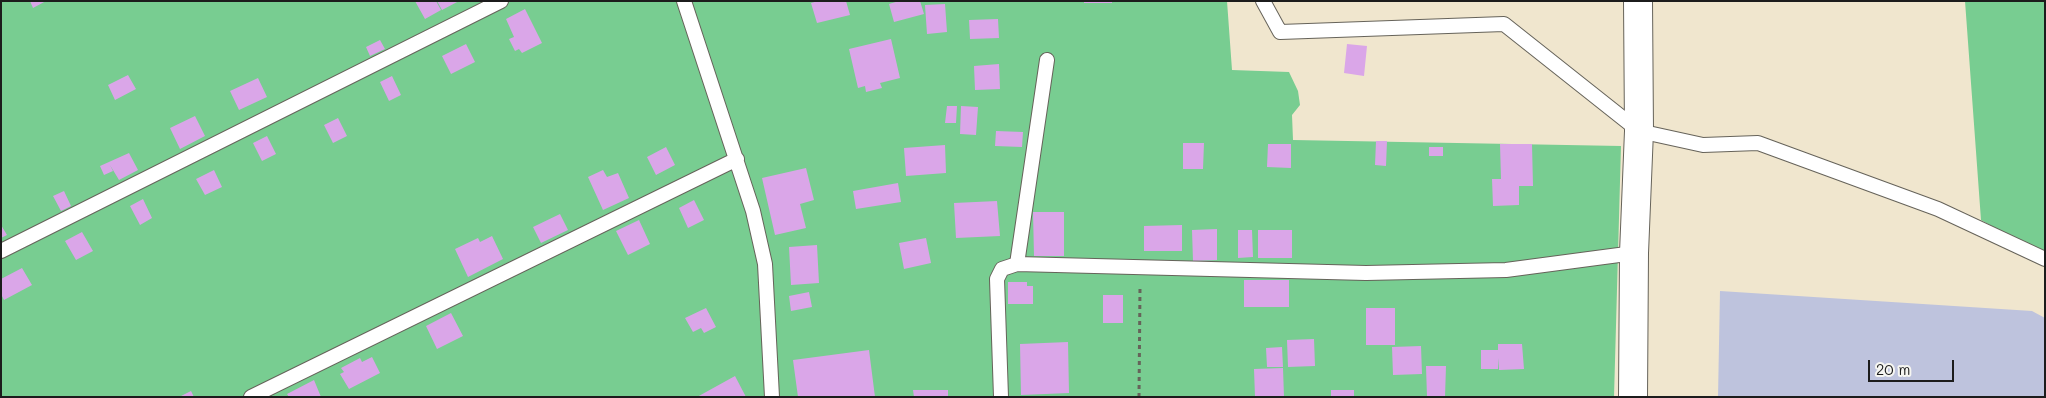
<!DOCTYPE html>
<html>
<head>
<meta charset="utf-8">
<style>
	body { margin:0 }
	#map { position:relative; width:2046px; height:398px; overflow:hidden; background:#f0e6ce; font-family:Mali,sans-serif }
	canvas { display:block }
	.frame { position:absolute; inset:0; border:2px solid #1c1c1c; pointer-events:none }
	.scale { position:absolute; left:1868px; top:360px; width:86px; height:22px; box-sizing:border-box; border:2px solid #1c1c1c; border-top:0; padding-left:6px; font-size:15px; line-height:18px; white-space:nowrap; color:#1c1c1c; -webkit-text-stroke:4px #f6f6f2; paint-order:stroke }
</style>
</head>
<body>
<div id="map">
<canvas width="2046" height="398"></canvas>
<div class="frame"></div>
<div class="scale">20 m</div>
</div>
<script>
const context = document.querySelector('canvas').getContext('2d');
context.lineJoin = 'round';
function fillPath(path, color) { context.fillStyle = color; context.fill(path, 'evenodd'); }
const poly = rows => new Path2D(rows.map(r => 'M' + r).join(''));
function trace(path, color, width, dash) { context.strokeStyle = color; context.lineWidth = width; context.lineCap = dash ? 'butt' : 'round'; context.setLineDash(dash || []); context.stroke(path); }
fillPath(poly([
	[1720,291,2032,311,2045,318,2045,397,1718,397]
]), '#bec3dd');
fillPath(poly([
	[1,1,1227,1,1232,70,1289,72,1298,91,1300,105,1292,115,1293,140,1621,146,1614,397,1,397],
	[1965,1,2045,1,2045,256,1981,220]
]), '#78cd91');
fillPath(poly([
	[30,1,46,1,33,8],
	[415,1,436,1,441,10,425,19],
	[437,1,459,1,442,10],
	[818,1,846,1,850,15,817,23,811,3],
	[899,1,920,1,924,14,894,22,889,4],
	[1084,1,1112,1,1112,3,1084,3],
	[945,4,947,32,927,34,925,5],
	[525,9,542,43,522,53,519,49,515,51,509,39,514,37,506,19],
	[998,19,999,38,970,39,969,20],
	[891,39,900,78,880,83,882,88,866,92,865,86,858,88,849,49],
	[380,40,385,49,370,56,366,47],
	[466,44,475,62,451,74,442,56],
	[1347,44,1367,46,1364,76,1344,73],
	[999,64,1000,89,975,90,974,66],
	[128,75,136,89,115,100,108,85],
	[392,76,401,95,389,101,380,82],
	[258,78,267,97,239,110,230,91],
	[947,106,957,106,956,123,945,123],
	[961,106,978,107,976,135,960,134],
	[195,116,205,136,180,149,170,128],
	[338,118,347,136,333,143,324,125],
	[996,131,1023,132,1022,147,995,146],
	[267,136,276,154,262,161,253,143],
	[1376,141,1387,141,1386,166,1375,165],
	[1183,143,1204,143,1203,169,1183,169],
	[1268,144,1291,144,1291,168,1267,167],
	[1500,144,1532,144,1533,186,1519,186,1519,205,1493,206,1492,179,1501,179],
	[945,145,946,173,906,176,904,148],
	[666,147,675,165,656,175,647,157],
	[1429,147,1443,147,1443,156,1429,156],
	[129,153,138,170,119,180,110,165,113,171,104,175,100,166],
	[806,168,814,200,800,204,806,228,775,235,762,178],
	[214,170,222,187,205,195,196,179],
	[603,170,607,177,618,173,629,198,603,210,588,177],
	[898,183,901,202,856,209,853,191],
	[64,191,71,206,61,211,53,196],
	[143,199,152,218,140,225,130,206],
	[694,200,704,220,688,228,679,208],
	[997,201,1000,236,956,238,954,203],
	[1033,212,1064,212,1064,256,1034,256],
	[560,214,568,230,541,243,533,227],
	[639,220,650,244,628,255,616,231],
	[1,225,7,235,1,238],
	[1182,225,1182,251,1144,251,1144,226],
	[1217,229,1217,260,1193,261,1192,230],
	[1238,230,1252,230,1253,257,1238,258],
	[1258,230,1292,230,1292,258,1258,258],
	[82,232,93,251,76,260,65,241],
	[492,236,503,259,468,277,455,249,478,238,480,242],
	[926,238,931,263,904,269,899,243],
	[817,245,819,283,791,285,789,247],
	[22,268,32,285,4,300,1,294,1,279],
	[1244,280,1289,280,1289,307,1244,307],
	[1008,282,1027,282,1027,286,1033,286,1033,304,1008,304],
	[809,292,812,307,791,311,789,296],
	[1103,295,1123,295,1123,323,1103,323],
	[706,308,716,327,704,333,701,328,693,332,685,318],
	[1366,308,1395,308,1395,345,1366,345],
	[451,313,463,336,437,349,426,326],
	[1314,339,1315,366,1288,367,1287,340],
	[1068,342,1069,393,1021,395,1020,344],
	[1498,344,1522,344,1524,369,1499,370,1499,358,1498,369,1481,369,1481,350,1498,350],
	[1421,346,1422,374,1393,375,1392,347],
	[1282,347,1283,367,1267,367,1266,348],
	[869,350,875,397,798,397,793,360],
	[372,357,380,373,349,389,340,374,344,372,341,368,360,358,362,362],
	[1426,366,1446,366,1445,397,1427,397],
	[1283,368,1284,397,1255,397,1254,369],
	[735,376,746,397,697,397],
	[314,380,321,397,289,397,287,394],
	[913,390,948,390,948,397,914,397],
	[1331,390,1354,390,1354,397,1331,397],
	[191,391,194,397,179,397]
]), '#daa6e8');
const lane = poly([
	[684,1,753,211,765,264,772,397],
	[1263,1,1280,32,1504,24,1639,131,1703,145,1758,143,1938,209,2045,259],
	[1,251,501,1],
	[1017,264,1366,273,1506,270,1634,253],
	[251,397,737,159],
	[1001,397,997,279,1002,269,1017,264,1047,60]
]);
const street = poly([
	[1633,397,1634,253,1639,131,1638,1]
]);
trace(lane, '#66635a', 16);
trace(street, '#66635a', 30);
trace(poly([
	[1139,397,1140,288]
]), '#66635a', 3, [4, 4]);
trace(lane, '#fff', 14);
trace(street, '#fff', 28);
</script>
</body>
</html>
